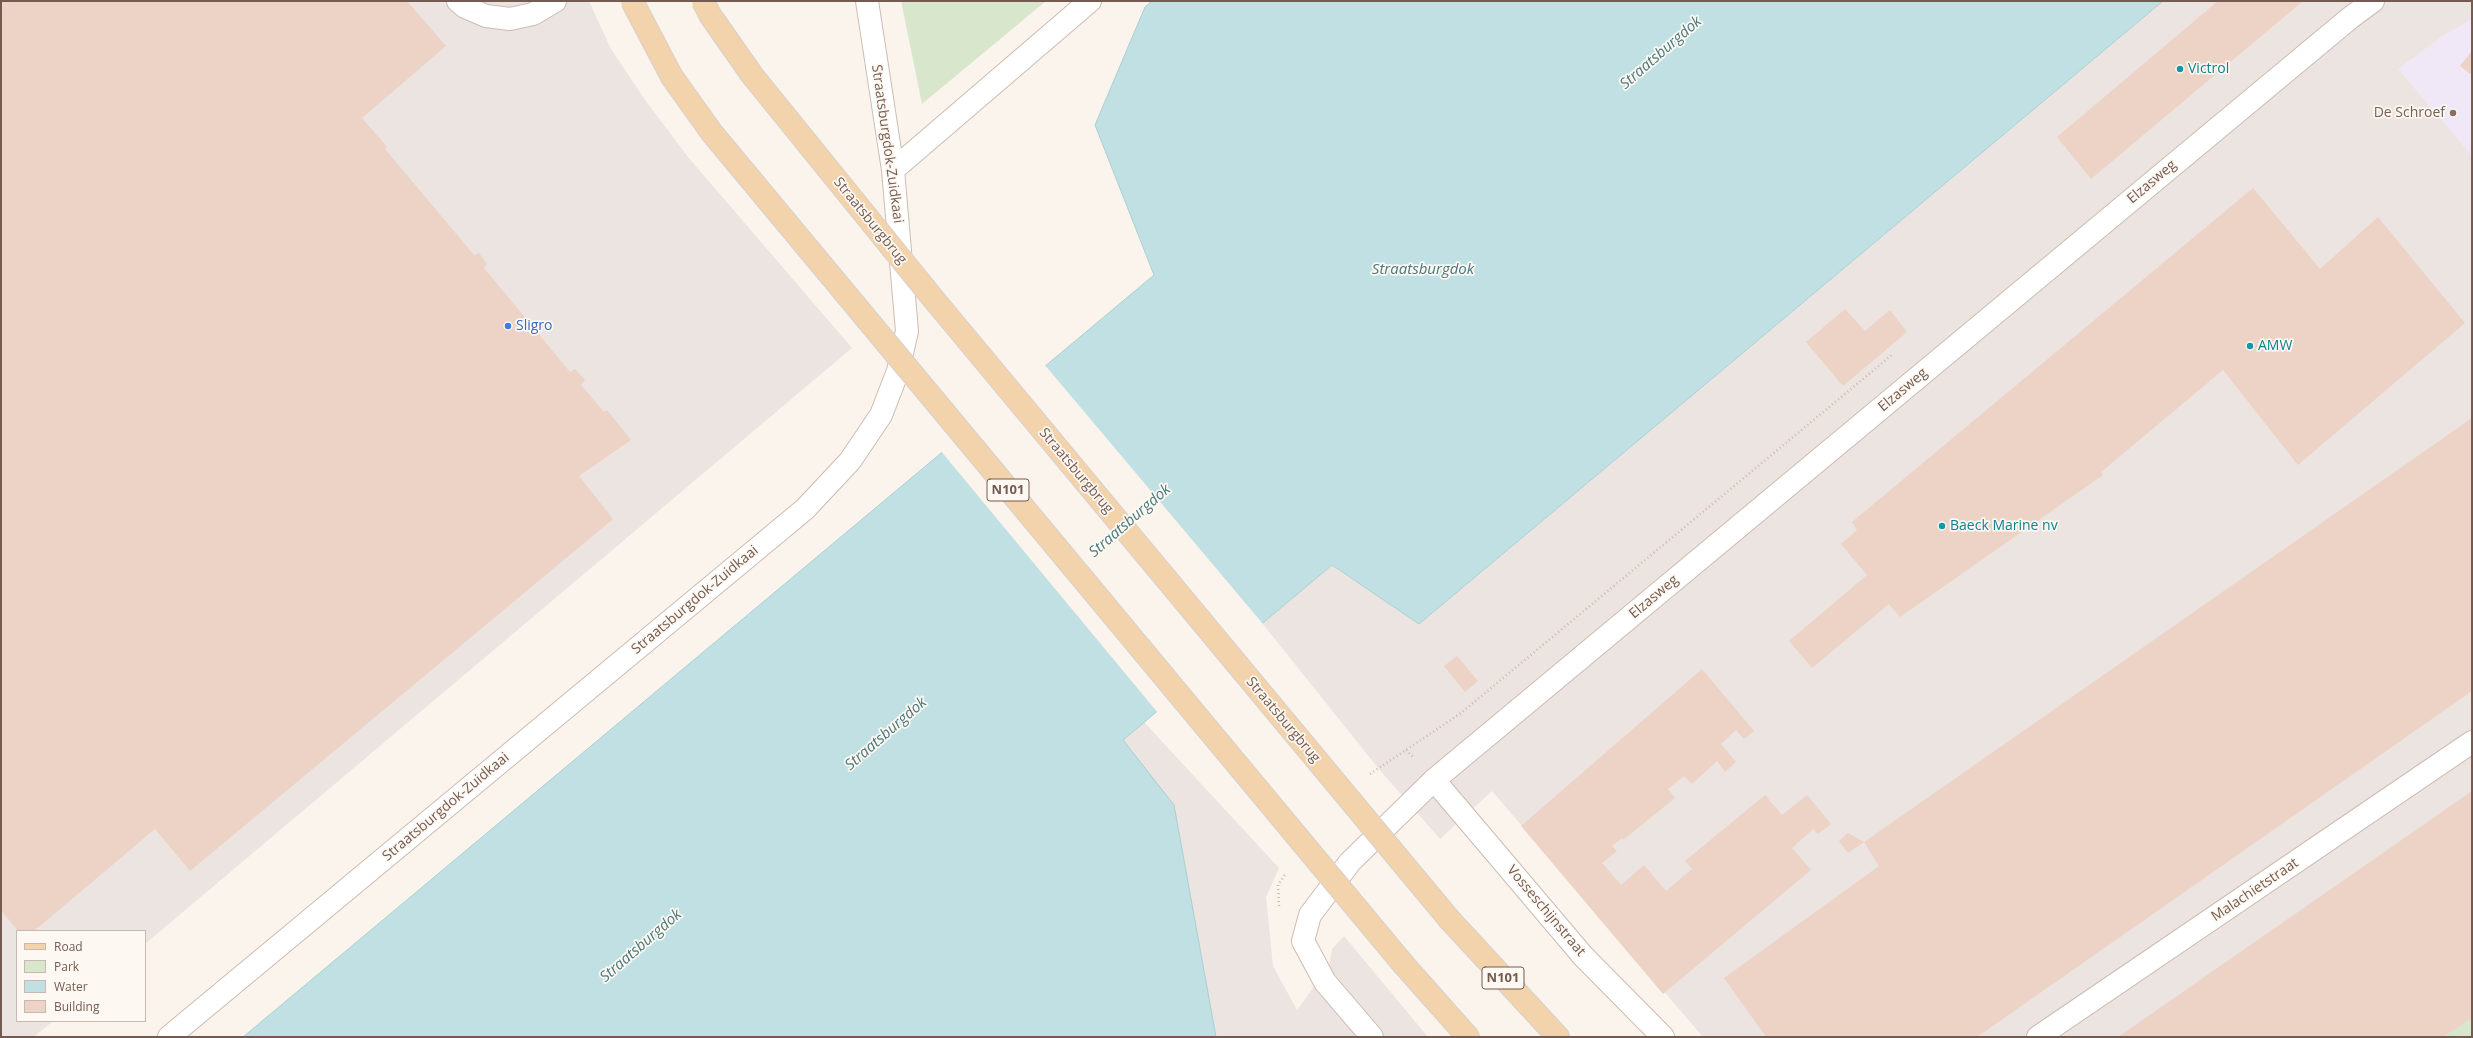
<!DOCTYPE html>
<html>
<head>
<meta charset="utf-8">
<style>
	body { margin:0 }
	#map { position:relative; width:2473px; height:1038px; overflow:hidden; background:#fbf4ec; font-family:"Open Sans",sans-serif }
	canvas { display:block }
	.frame { position:absolute; inset:0; border:2px solid #745b51; pointer-events:none }
	.legend { position:absolute; left:16px; top:930px; width:130px; height:92px; box-sizing:border-box; background:#fdf8f2; border:1px solid #c6b9b2; margin:0; padding:5px 7px; list-style:none; font-size:12px; color:#745b51 }
	.legend li { display:flex; align-items:center; gap:8px; height:20px }
	.legend b { width:20px; border:1px solid #c6b9b2 }
</style>
</head>
<body>
<div id="map">
<canvas width="2473" height="1038"></canvas>
<div class="frame"></div>
<ul class="legend">
<li><b style="height:5px;background:#f2d3ac"></b>Road</li>
<li><b style="height:11px;background:#d8e7cb"></b>Park</li>
<li><b style="height:11px;background:#c1e0e3"></b>Water</li>
<li><b style="height:11px;background:#edd3c6"></b>Building</li>
</ul>
</div>
<script>
const context = document.querySelector('canvas').getContext('2d');
context.lineJoin = 'round';
function fillPath(path, color) { context.fillStyle = color; context.fill(path, 'evenodd'); }
const poly = rows => new Path2D(rows.map(r => 'M' + r).join(''));
function trace(path, color, width, dash) { context.strokeStyle = color; context.lineWidth = width; context.lineCap = dash ? 'butt' : 'round'; context.setLineDash(dash || []); context.stroke(path); }
function write(font, color, halo, rows, align = 'center') {
  context.font = font + ' "Open Sans",sans-serif'; context.lineWidth = 3.5; context.setLineDash([]); context.textBaseline = 'middle'; context.strokeStyle = halo; context.fillStyle = color; for (const [text, x, y, turn = 0] of rows) {
    context.save(); context.translate(x, y); context.rotate((+turn || 0) * Math.PI / 180); context.textAlign = isNaN(turn) ? turn : align; if (halo) context.strokeText(text, 0, 0); context.fillText(text, 0, 0); context.restore();
  }
}
fillPath(poly([
	[1,1,589,1,611,49,645,100,688,157,852,348,145,944,145,931,17,931,17,1021,53,1021,34,1037,1,1037],
	[2163,1,2472,1,2472,1037,1703,1037,1492,791,1440,839,1378,768,1262,623,1332,565,1419,624],
	[1144,722,1279,868,1266,897,1273,966,1297,1010,1329,966,1332,949,1344,936,1428,1037,1058,1037,1123,740]
]), '#ebe4e0');
fillPath(poly([
	[2472,19,2472,156,2398,69,2441,37]
]), '#f1e8f7');
fillPath(poly([
	[901,1,1046,1,922,104],
	[2472,1018,2472,1037,2443,1037]
]), '#d8e7cb');
const water = poly([
	[1152,1,2163,1,1419,624,1332,565,1123,740,1174,805,1216,1037,243,1037,1154,275,1095,125,1145,7,1152,1]
]);
fillPath(water, '#c1e0e3');
trace(water, '#a9d0d3', 1);
fillPath(poly([
	[1044,364,1263,624,1158,713,940,450]
]), '#fbf4ec');
fillPath(poly([
	[1,1,407,1,446,46,362,118,387,147,385,149,474,255,479,253,487,264,484,268,570,372,575,369,585,380,581,385,604,412,607,410,631,440,579,476,613,519,190,871,155,829,34,931,18,931,1,910],
	[2218,1,2303,1,2091,179,2057,137],
	[2472,51,2472,72,2470,74,2460,66],
	[2253,188,2320,269,2378,217,2465,323,2298,465,2223,370,2101,472,2103,475,1900,617,1889,604,1812,668,1789,641,1867,575,1841,544,1857,530,1852,522],
	[1845,309,1865,331,1890,310,1907,332,1843,386,1806,342],
	[2472,418,2472,691,1977,1037,1766,1037,1724,978,1879,866,1864,842],
	[1457,656,1478,681,1465,692,1444,666],
	[1702,669,1754,731,1744,739,1736,730,1721,744,1736,762,1725,772,1717,761,1692,784,1684,776,1668,789,1675,798,1623,840,1622,838,1612,846,1617,851,1602,863,1621,885,1644,865,1666,891,1692,869,1685,861,1765,795,1782,815,1807,795,1831,824,1818,834,1813,829,1792,848,1811,870,1663,994,1521,826],
	[2472,791,2472,1018,2443,1037,2118,1037],
	[1848,833,1864,842,1848,853,1839,841]
]), '#edd3c6');
const minor = poly([
	[458,1,465,7,486,16,510,19,533,14,555,1],
	[893,170,1090,1],
	[1434,780,1583,956,1663,1037],
	[169,1037,805,509,850,461,881,415,898,371,907,331,893,170,867,1],
	[1372,1037,1325,982,1303,941,1310,915,1350,862,1434,780,2350,18,2373,1],
	[2038,1037,2472,742]
]);
const major = poly([
	[1449,919,1558,1037],
	[1404,965,1468,1037]
]);
trace(minor, '#ccbcb2', 24);
trace(major, '#d8d1ce', 24);
trace(poly([
	[1406,750,1413,757],
	[1370,774,1461,713,1893,354],
	[1279,906,1278,885,1286,873]
]), '#d3b6a9', 2.5, [1, 3]);
trace(minor, '#fff', 22);
trace(major, '#f2d3ac', 22);
const majorBridge = poly([
	[632,1,672,77,712,133,1404,965],
	[703,1,710,15,752,75,931,296,1449,919]
]);
trace(majorBridge, '#d8d1ce', 24, []);
trace(majorBridge, '#f2d3ac', 22);
for (const [x, y, r, color] of [
	[2180,69,4,"#0f9aa8"],
	[2453,113,4,"#8d6e63"],
	[508,326,4,"#3f7fe0"],
	[2250,346,4,"#0f9aa8"],
	[1942,526,4,"#0f9aa8"]
]) { const dot = new Path2D(); dot.arc(x, y, r, 0, 2 * Math.PI); context.fillStyle = color; context.fill(dot); trace(dot, '#fdf8f2', 1.5); }
for (const [x, y, w] of [
	[1008,490,42],
	[1503,978,42]
]) { const box = new Path2D(); box.roundRect(x - w / 2, y - 11, w, 22, 3); context.fillStyle = '#fdf8f2'; context.fill(box); trace(box, '#745b51', 1); }
write('bold 13px', '#745b51', null, [
	["N101",1008,490],
	["N101",1503,978]
]);
write('14px', '#0d838f', '#fdf8f2', [
	["Victrol",2188,69],
	["AMW",2258,346],
	["Baeck Marine nv",1950,526]
], 'left');
write('14px', '#785e54', '#fdf8f2', [
	["De Schroef",2445,113]
], 'right');
write('14px', '#745b51', '#fdf8f2', [
	["Straatsburgdok-Zuidkaai",887,144,82],
	["Elzasweg",2152,182,-40],
	["Straatsburgbrug",870,221,51],
	["Elzasweg",1903,390,-40],
	["Straatsburgbrug",1076,471,50],
	["Elzasweg",1654,597,-40],
	["Straatsburgdok-Zuidkaai",695,600,-40],
	["Straatsburgbrug",1283,720,50],
	["Straatsburgdok-Zuidkaai",446,807,-40],
	["Malachietstraat",2255,890,-34],
	["Vosseschijnstraat",1546,911,50]
]);
write('14px', '#366cbe', '#fdf8f2', [
	["Sligro",516,326]
], 'left');
write('italic 15px', '#49787d', '#fdf8f2', [
	["Straatsburgdok",1661,53,-41],
	["Straatsburgdok",1423,270],
	["Straatsburgdok",1130,521,-41],
	["Straatsburgdok",886,734,-41],
	["Straatsburgdok",641,946,-41]
]);
</script>
</body>
</html>
